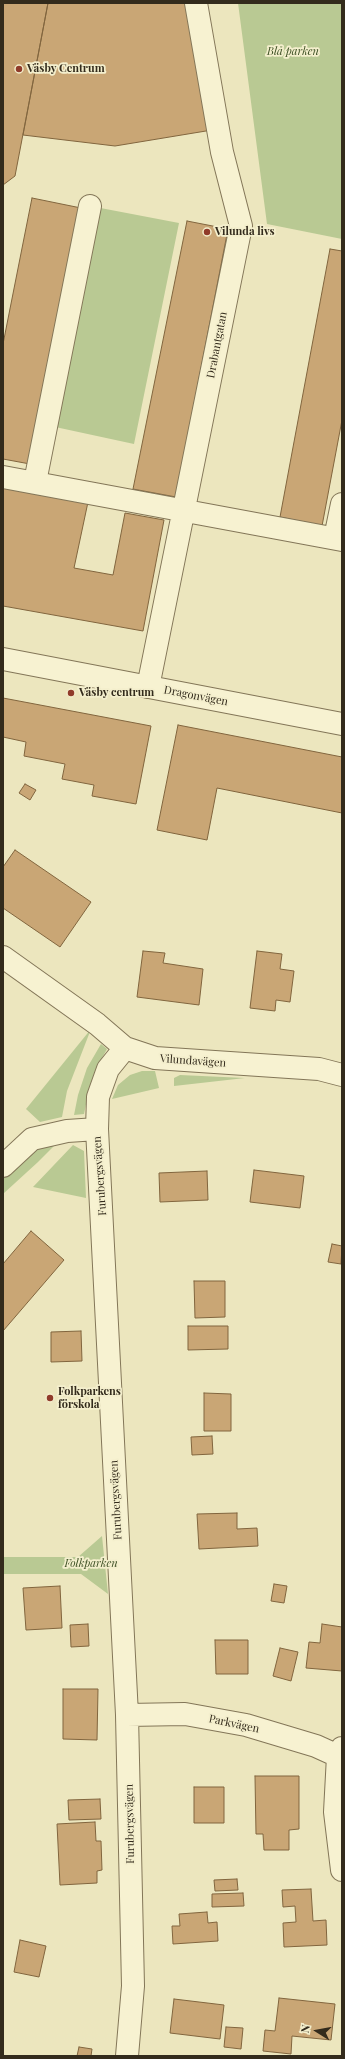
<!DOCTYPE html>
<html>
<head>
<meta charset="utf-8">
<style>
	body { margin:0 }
	#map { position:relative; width:345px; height:2059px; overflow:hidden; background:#ece6be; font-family:"Playfair Display",serif }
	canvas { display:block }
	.frame { position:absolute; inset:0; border:4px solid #332b1c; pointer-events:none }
	.north { position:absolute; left:297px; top:2011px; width:40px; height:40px; -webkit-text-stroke:3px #f4efcd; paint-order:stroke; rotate:281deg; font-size:11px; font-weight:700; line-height:16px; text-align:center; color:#332b1c }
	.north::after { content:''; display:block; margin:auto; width:14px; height:18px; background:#332b1c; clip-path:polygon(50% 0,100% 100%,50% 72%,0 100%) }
</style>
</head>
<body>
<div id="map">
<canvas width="345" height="2059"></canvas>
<div class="frame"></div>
<div class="north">N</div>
</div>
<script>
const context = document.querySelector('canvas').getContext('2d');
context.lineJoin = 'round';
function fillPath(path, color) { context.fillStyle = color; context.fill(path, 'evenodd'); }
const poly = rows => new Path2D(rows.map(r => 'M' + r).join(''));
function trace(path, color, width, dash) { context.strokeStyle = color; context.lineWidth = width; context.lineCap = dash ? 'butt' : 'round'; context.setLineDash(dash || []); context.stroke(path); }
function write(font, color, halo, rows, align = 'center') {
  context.font = font + ' "Playfair Display",serif'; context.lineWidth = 3.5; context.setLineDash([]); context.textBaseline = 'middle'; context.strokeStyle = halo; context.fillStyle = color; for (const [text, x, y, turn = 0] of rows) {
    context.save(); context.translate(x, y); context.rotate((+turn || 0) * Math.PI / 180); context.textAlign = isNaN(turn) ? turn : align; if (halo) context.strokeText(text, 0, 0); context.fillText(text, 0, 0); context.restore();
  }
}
fillPath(poly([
	[238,3,342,3,342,239,267,224],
	[90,206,179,223,134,444,46,425],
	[91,1029,67,1091,62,1117,40,1122,26,1109],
	[101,1044,107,1049,97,1067,89,1090,84,1114,74,1115,78,1095,87,1068],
	[142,1071,155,1071,159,1088,112,1099,118,1085,130,1075],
	[180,1075,245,1078,174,1086,174,1078],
	[58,1142,38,1162,3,1194,3,1178,13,1166,40,1146],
	[73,1145,84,1151,86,1198,33,1187],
	[102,1536,108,1594,81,1574,3,1574,3,1557,78,1557]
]), '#b9c993');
const building = poly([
	[3,3,48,3,15,176,3,185,3,3],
	[48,3,190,3,212,130,115,146,23,135,48,3],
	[32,198,81,208,30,464,3,459,3,344,32,198],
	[187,221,228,229,176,497,133,489,187,221],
	[330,249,342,251,342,420,322,526,280,517,330,249],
	[3,487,88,502,74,568,113,575,125,513,164,520,143,631,3,606,3,487],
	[3,698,151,726,136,804,92,796,94,785,62,779,65,764,24,756,26,742,3,737,3,698],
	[178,725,342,757,342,813,217,788,207,840,157,830,178,725],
	[25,784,36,790,30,800,19,793,25,784],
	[15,850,91,902,60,947,3,908,3,867,15,850],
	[143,951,165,953,163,963,203,969,199,1005,137,997,143,951],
	[257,951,282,954,280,969,294,971,290,1002,276,1000,275,1011,250,1008,257,951],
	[254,1170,304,1176,300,1208,250,1202,254,1170],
	[207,1171,208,1200,160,1202,159,1173,207,1171],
	[31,1231,64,1260,3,1331,3,1264,31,1231],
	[332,1244,342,1246,341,1264,328,1262,332,1244],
	[194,1281,225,1281,225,1317,195,1318,194,1281],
	[188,1326,228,1326,228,1349,188,1350,188,1326],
	[81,1331,82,1361,51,1362,51,1332,81,1331],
	[204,1393,231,1394,231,1431,204,1431,204,1393],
	[212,1436,213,1454,192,1455,191,1437,212,1436],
	[237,1513,237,1529,257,1528,258,1546,199,1549,197,1514,237,1513],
	[274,1584,287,1586,284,1603,271,1601,274,1584],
	[60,1586,62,1628,26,1630,23,1588,60,1586],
	[88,1624,89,1646,71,1647,70,1625,88,1624],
	[322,1624,342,1627,342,1671,306,1668,309,1642,320,1643,322,1624],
	[215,1640,248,1640,248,1674,216,1674,215,1640],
	[280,1648,298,1652,291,1681,273,1676,280,1648],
	[63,1689,98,1689,97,1740,63,1739,63,1689],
	[255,1776,299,1776,299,1829,289,1830,289,1850,264,1850,263,1834,256,1834,255,1776],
	[194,1787,224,1787,224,1823,194,1823,194,1787],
	[100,1799,101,1819,69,1820,68,1800,100,1799],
	[95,1822,96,1841,101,1841,102,1870,97,1871,97,1883,60,1885,57,1824,95,1822],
	[237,1879,238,1890,215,1891,214,1880,237,1879],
	[311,1889,313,1921,326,1920,327,1945,284,1947,283,1923,296,1922,295,1906,283,1907,282,1890,311,1889],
	[243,1893,244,1906,212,1907,212,1894,243,1893],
	[207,1912,208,1923,217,1922,218,1941,173,1944,172,1926,180,1926,179,1914,207,1912],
	[20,1940,46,1946,39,1977,14,1972,20,1940],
	[279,1998,335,2004,331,2040,292,2036,291,2054,263,2051,265,2030,275,2031,279,1998],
	[174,1999,224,2005,220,2039,170,2033,174,1999],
	[226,2027,243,2028,241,2049,224,2047,226,2027],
	[79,2047,92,2049,91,2056,77,2056,79,2047]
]);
fillPath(building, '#c9a675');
trace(building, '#81653e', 1);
const minor = poly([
	[3,477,342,540],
	[35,482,90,206],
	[335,538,342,504],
	[3,659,342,724],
	[148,687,241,226,222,152,196,3],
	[3,957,97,1024,125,1048,155,1058,319,1069,342,1075],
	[125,1048,108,1069,98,1097,97,1129,127,1715,133,1986,127,2056],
	[3,1166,32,1139,67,1131,97,1129],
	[127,1715,185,1714,246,1725,316,1746,338,1756],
	[342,1748,338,1756,335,1812,342,1870]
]);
trace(minor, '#837658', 24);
trace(minor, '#f7f2d1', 22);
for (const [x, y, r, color] of [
	[19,69,4,"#903b2a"],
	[207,232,4,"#903b2a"],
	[71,693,4,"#903b2a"],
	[50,1398,4,"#903b2a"]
]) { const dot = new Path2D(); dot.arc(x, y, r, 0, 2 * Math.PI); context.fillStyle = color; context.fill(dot); trace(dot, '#f4efcd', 1.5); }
write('italic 11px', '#3c4f23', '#f4efcd', [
	["Blå parken",293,52],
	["Folkparken",91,1564]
]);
write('bold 11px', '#332b1c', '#f4efcd', [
	["Väsby Centrum",27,69],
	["Vilunda livs",215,232],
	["Väsby centrum",79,693],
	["Folkparkens",58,1392],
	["förskola",58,1405]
], 'left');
write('11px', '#332b1c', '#f4efcd', [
	["Drabantgatan",217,345,-79],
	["Dragonvägen",196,696,11],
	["Vilundavägen",193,1061,4],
	["Furubergsvägen",100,1176,-94],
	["Furubergsvägen",116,1500,-93],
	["Parkvägen",234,1724,12],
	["Furubergsvägen",130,1824,-91]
]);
</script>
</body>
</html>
